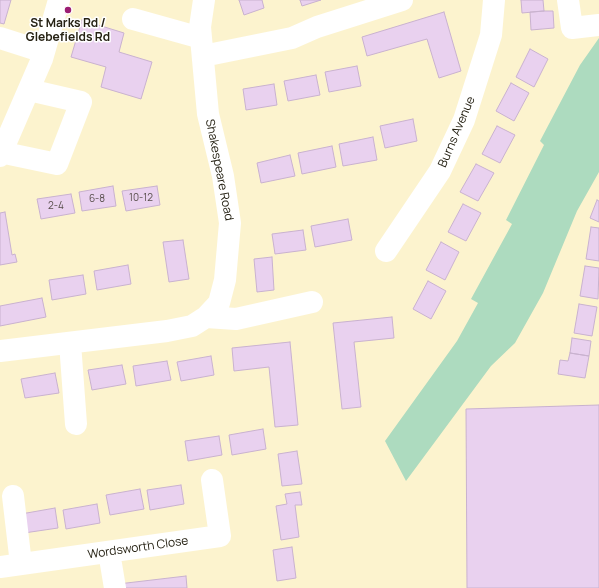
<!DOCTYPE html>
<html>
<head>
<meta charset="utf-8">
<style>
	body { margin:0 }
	canvas { display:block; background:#fcf3ce }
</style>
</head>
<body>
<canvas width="599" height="588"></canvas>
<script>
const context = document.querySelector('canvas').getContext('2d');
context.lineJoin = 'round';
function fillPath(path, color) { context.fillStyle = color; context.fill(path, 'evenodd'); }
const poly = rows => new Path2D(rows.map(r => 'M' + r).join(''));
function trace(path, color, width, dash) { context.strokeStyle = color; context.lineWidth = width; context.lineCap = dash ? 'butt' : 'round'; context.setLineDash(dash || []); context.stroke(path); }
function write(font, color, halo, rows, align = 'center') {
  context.font = font + ' Manrope,sans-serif'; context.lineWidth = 3; context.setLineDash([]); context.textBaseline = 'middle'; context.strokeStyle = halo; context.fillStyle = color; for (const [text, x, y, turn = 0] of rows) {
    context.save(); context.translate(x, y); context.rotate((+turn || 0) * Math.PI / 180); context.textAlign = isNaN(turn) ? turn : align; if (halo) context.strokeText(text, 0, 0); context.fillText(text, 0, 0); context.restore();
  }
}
fillPath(poly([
	[599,38,599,172,577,211,543,293,515,343,491,366,406,481,385,441,457,341,478,303,471,299,512,224,506,220,544,145,540,141,580,65]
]), '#addbbf');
const building = poly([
	[0,0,11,0,4,24,0,23,0,0],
	[239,0,262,0,264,8,244,15,239,0],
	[300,0,321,0,302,6,300,0],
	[521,0,543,0,544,11,522,13,521,0],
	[544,11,553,11,554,28,531,30,530,12,544,11],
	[444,12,461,71,439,78,427,39,367,56,362,37,444,12],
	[82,20,124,33,119,52,152,62,141,99,101,87,106,67,71,57,82,20],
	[530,49,548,59,534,87,516,77,530,49],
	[357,66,361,86,329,92,325,72,357,66],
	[316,75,320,95,288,101,284,81,316,75],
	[511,83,529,93,514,121,496,111,511,83],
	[274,84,277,105,246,110,243,89,274,84],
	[413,119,417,141,385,148,380,126,413,119],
	[497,126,515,135,500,163,482,154,497,126],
	[373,137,377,160,343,166,339,144,373,137],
	[332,146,336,167,302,174,298,153,332,146],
	[290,155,295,176,261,183,257,163,290,155],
	[476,164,494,173,478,201,460,192,476,164],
	[113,186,116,206,82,211,79,192,113,186],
	[157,186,160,205,126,211,122,191,157,186],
	[71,194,75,213,41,219,37,199,71,194],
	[597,200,599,201,599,222,590,218,597,200],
	[463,204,481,213,466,241,448,232,463,204],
	[5,212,12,255,15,254,17,262,0,265,0,213,5,212],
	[348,219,352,240,315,247,311,226,348,219],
	[591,227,599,228,599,261,586,259,591,227],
	[303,230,306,250,275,254,272,234,303,230],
	[183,240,189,279,169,282,163,242,183,240],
	[441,242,459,252,445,280,426,270,441,242],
	[272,257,274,290,257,292,254,259,272,257],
	[128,265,131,284,97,290,94,271,128,265],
	[585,266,599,268,598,299,580,296,585,266],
	[83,275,86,294,52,300,49,280,83,275],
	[428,281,446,291,431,319,413,309,428,281],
	[42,298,46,317,0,326,0,306,42,298],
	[579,304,597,307,592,336,574,333,579,304],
	[392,317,394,338,354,342,361,407,342,409,333,323,392,317],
	[572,338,591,341,589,356,570,353,572,338],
	[290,342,298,425,275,427,269,367,234,371,232,348,290,342],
	[570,353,589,356,585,378,558,374,560,360,568,361,570,353],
	[211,356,214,375,181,381,177,362,211,356],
	[167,361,171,380,136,386,133,366,167,361],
	[122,365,126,384,92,390,88,370,122,365],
	[55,373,59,393,25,398,21,379,55,373],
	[599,405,599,588,467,588,466,409,599,405],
	[263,429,266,449,232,455,229,435,263,429],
	[219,436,222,455,188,461,185,441,219,436],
	[297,451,302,484,282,486,278,454,297,451],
	[181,485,184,504,150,510,147,490,181,485],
	[140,489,144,509,110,515,106,495,140,489],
	[300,492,302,505,295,505,299,537,281,540,276,506,287,504,285,494,300,492],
	[97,504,100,523,66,529,63,510,97,504],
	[55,508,58,528,24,533,21,514,55,508],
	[292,547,296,578,277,581,273,550,292,547],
	[186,576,187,588,119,588,118,584,186,576]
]);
fillPath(building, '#e9d1ef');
trace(building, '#c9b2cf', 1);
trace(poly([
	[568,0,572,28,599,25],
	[133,19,201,38],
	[0,38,44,52],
	[203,56,292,38,317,27,402,0],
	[0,152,57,164,81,102,29,90],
	[0,156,42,59,59,0],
	[386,251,440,171,464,120,491,35,494,0],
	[206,317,236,319,312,302],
	[70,343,76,424],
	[0,351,167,331,192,326,206,317,219,303,225,280,230,223,223,176,208,114,200,27,204,0],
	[13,496,21,564],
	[109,552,115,588],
	[0,567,220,536,212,480]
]), '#fff', 22);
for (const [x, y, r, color] of [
	[68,10,4,"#9b1d73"]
]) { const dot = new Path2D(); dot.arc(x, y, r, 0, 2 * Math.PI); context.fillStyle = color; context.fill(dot); trace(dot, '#fff', 1.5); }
write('10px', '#574e4b', null, [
	["10-12",141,198],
	["6-8",97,199],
	["2-4",56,206]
]);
write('bold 12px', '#262214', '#fff', [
	["St Marks Rd /",68,24],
	["Glebefields Rd",68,38]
]);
write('12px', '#262214', '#fff', [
	["Burns Avenue",457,132,-67],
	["Shakespeare Road",219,170,79],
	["Wordsworth Close",138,548,-8]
]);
</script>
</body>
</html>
